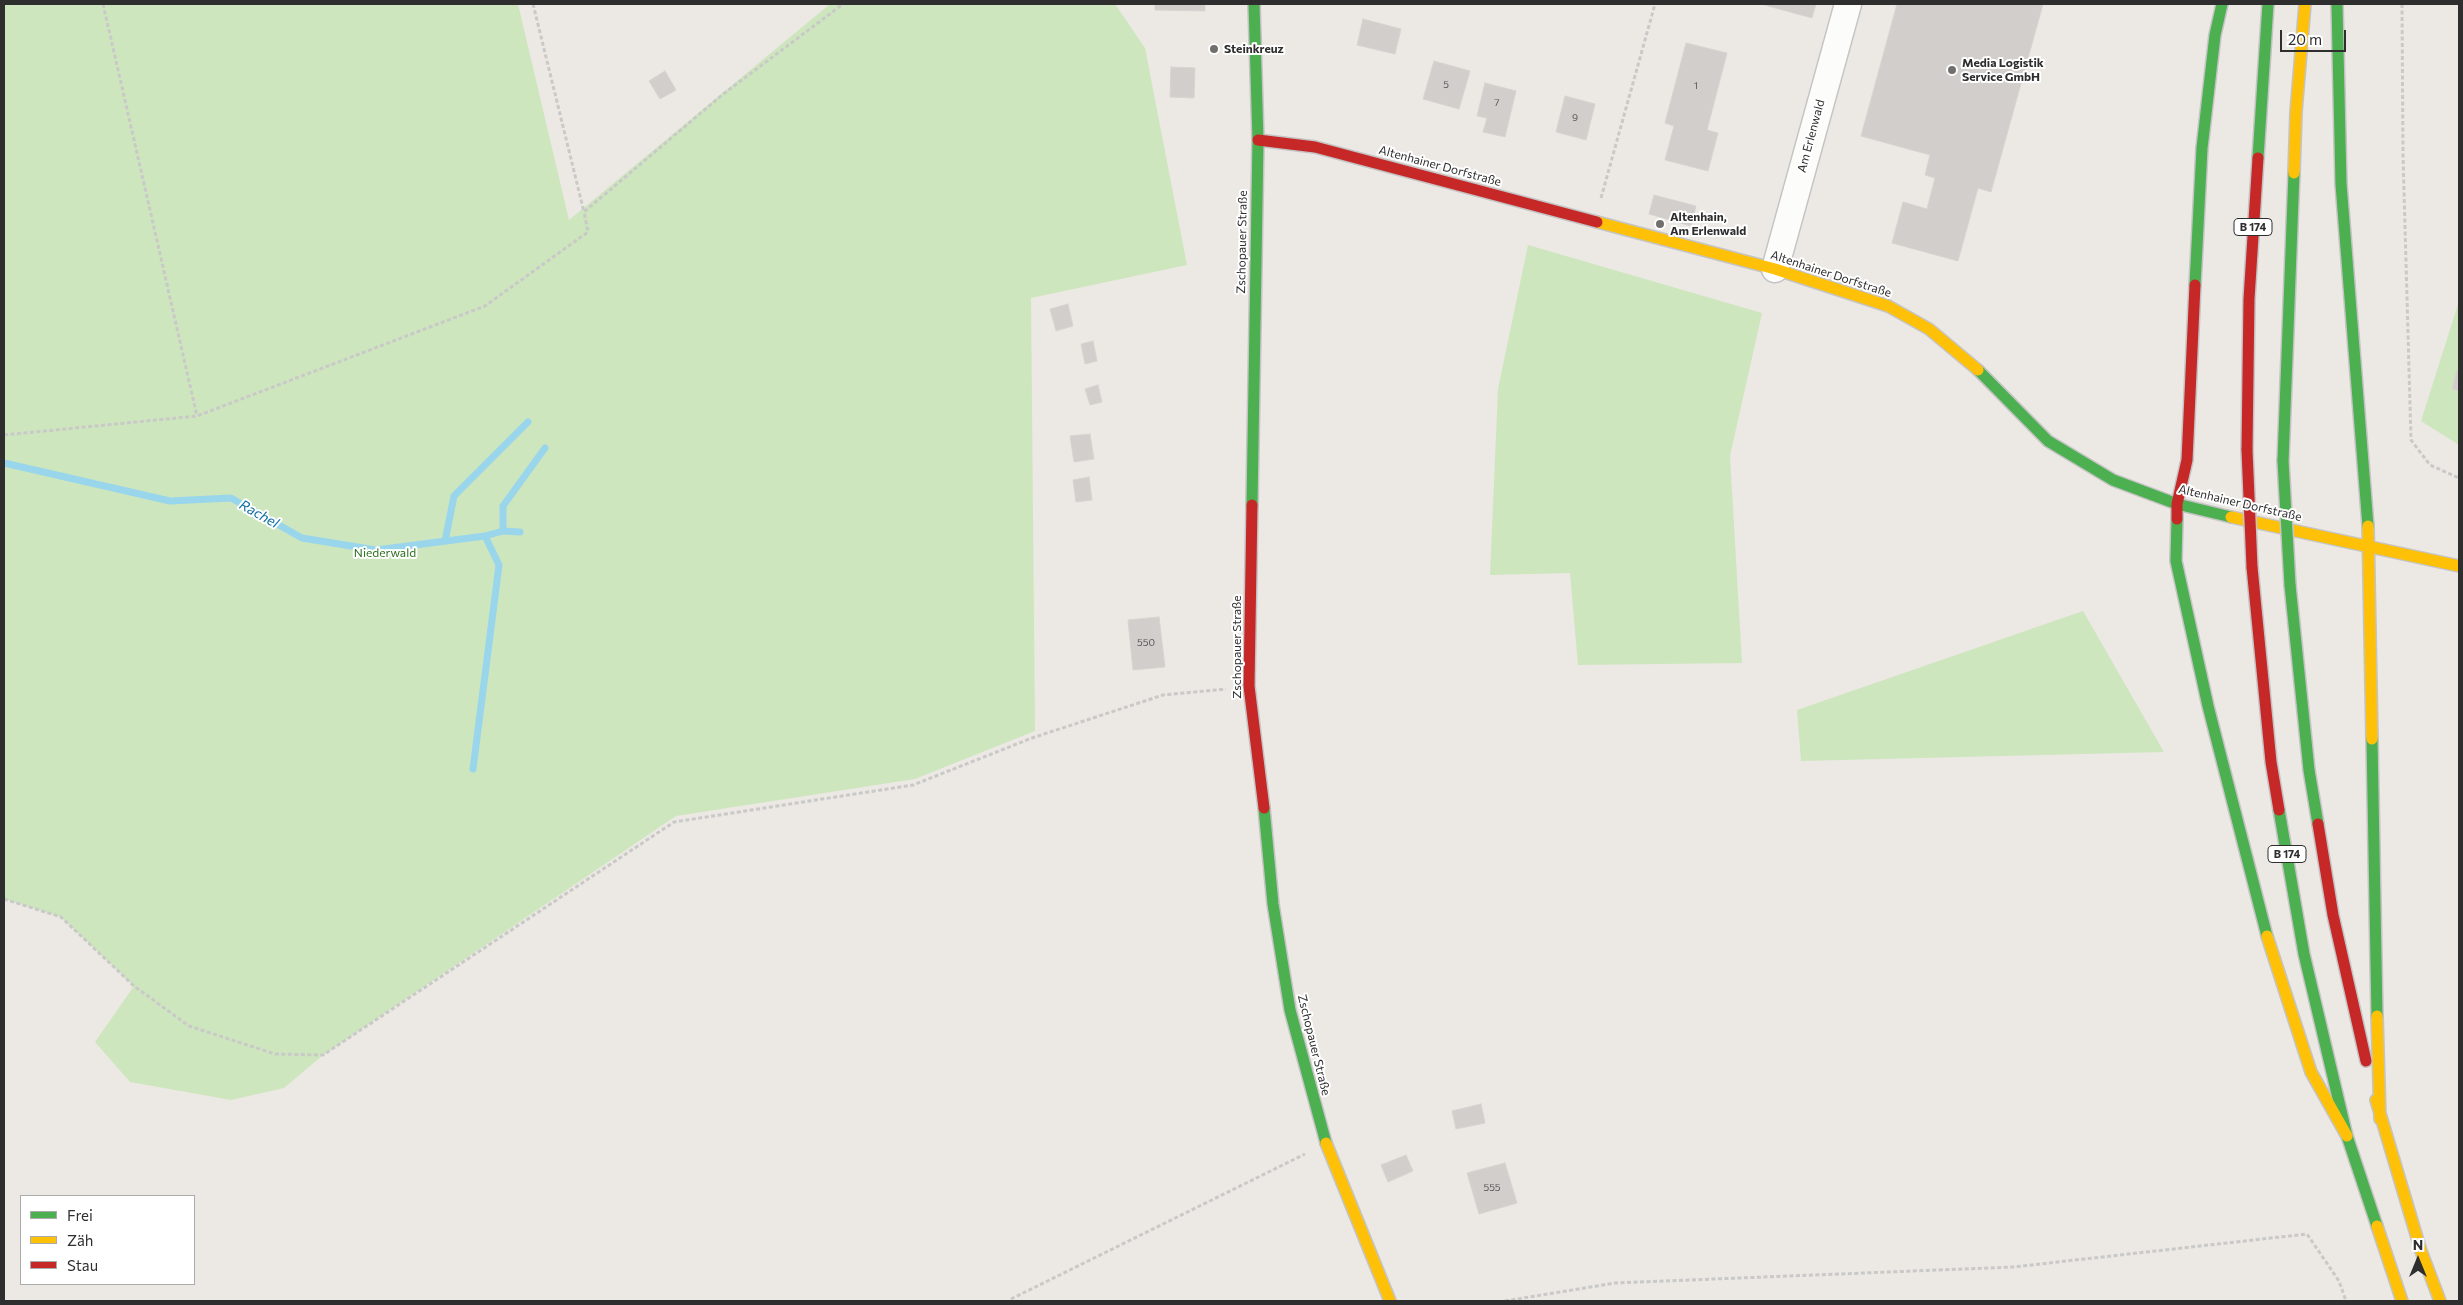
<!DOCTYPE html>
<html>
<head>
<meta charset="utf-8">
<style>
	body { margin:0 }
	#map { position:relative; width:2463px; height:1305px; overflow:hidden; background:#ece8e4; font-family:Commissioner,sans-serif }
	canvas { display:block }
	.frame { position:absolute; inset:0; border:5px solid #2e2e2e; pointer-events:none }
	.legend { position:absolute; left:20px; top:1195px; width:175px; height:90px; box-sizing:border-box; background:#fff; border:1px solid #ababab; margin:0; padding:6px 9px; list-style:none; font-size:15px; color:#2e2e2e }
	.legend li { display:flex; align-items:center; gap:10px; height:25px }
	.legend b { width:25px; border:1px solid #ababab }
	.north { position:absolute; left:2393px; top:1235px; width:50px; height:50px; -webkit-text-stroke:4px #fff; paint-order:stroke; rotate:0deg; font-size:14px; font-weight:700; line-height:20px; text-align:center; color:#2e2e2e }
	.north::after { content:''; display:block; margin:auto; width:18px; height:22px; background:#2e2e2e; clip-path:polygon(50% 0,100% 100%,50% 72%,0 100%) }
	.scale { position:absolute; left:2280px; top:30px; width:66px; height:22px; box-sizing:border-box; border:2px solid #2e2e2e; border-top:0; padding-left:6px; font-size:15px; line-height:18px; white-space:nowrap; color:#2e2e2e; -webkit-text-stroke:4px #fff; paint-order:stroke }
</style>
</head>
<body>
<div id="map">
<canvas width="2463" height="1305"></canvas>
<div class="frame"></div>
<ul class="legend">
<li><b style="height:6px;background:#4caf50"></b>Frei</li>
<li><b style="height:6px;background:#ffc107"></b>Zäh</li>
<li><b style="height:6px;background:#c62828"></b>Stau</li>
</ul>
<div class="north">N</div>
<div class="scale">20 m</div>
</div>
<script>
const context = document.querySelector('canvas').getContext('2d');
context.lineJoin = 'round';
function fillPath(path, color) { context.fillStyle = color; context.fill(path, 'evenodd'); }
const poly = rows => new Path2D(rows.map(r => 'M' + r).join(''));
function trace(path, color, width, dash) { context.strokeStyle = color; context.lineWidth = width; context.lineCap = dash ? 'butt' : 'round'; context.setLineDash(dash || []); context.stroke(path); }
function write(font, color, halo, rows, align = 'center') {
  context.font = font + ' Commissioner,sans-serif'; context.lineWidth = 4; context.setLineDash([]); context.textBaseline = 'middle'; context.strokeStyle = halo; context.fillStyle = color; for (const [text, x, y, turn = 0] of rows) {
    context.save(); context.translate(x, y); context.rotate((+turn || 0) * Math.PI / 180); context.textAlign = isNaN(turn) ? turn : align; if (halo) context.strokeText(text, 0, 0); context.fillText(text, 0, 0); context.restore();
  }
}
fillPath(poly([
	[4,4,518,4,569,220,830,4,1115,4,1145,48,1187,265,1031,298,1035,731,915,779,676,816,323,1055,284,1088,231,1100,130,1082,95,1042,134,986,61,917,4,899],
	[1528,245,1762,313,1730,456,1742,663,1578,665,1570,573,1490,575,1498,389],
	[2459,301,2459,445,2421,421],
	[2083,611,2164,752,1801,761,1797,710]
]), '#cee6be');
trace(poly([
	[4,463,170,501,231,498,302,538,376,550,485,536,503,531,520,532],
	[503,531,503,506,545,448],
	[445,541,454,496,528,422],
	[473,769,499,565,485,536]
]), '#99d6ec', 7);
const building = poly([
	[1155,4,1205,4,1205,11,1155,10,1155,4],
	[1761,4,1816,4,1812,18,1761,4],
	[1897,4,2043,4,1991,192,1978,188,1958,261,1892,243,1903,202,1927,209,1935,178,1925,175,1930,155,1861,136,1897,4],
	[1363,19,1401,29,1395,54,1357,45,1363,19],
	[1686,43,1727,53,1707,130,1718,133,1708,171,1665,160,1674,126,1665,123,1686,43],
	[1434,61,1470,71,1459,109,1423,99,1434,61],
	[1171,67,1195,68,1194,98,1170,97,1171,67],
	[665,71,676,90,660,99,649,81,665,71],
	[1485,83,1516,91,1505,137,1483,132,1487,118,1477,116,1485,83],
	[1565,96,1595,104,1586,140,1556,132,1565,96],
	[1654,195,1696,206,1691,226,1649,214,1654,195],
	[1068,304,1073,326,1056,331,1050,309,1068,304],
	[1093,341,1097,361,1085,364,1081,344,1093,341],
	[2457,370,2459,371,2459,391,2452,389,2457,370],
	[1098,385,1102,402,1090,405,1085,389,1098,385],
	[1090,434,1094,459,1074,462,1070,436,1090,434],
	[1089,477,1092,500,1076,502,1073,480,1089,477],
	[1159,617,1165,667,1133,670,1128,620,1159,617],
	[1481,1104,1485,1123,1456,1129,1452,1111,1481,1104],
	[1406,1155,1413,1171,1388,1182,1381,1165,1406,1155],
	[1505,1163,1517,1203,1479,1214,1467,1173,1505,1163]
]);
fillPath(building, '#d1cecb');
trace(building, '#d7d4d0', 1);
const street = poly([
	[1775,269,1848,4]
]);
const fast = poly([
	[2337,4,2341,184,2368,526],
	[2258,158,2268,4],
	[2195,285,2202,148,2215,35,2222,4],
	[1978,370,2048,441,2113,480,2177,504,2231,517],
	[2283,461,2294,173],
	[1252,505,1258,140,1254,4],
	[2177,519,2176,561,2208,706,2267,936],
	[2290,585,2309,770,2318,824],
	[2372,739,2377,1016],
	[1264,808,1273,904,1290,1010,1326,1143],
	[2279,810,2304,954,2347,1136,2377,1226]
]);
const slow = poly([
	[2294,173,2296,112,2305,4],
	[1597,222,1775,269,1888,306,1929,329,1978,370],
	[2231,517,2459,566],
	[2368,526,2372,739],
	[2267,936,2311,1072,2347,1136],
	[2377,1016,2380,1119],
	[2376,1100,2421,1251,2440,1301],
	[1326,1143,1390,1301],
	[2377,1226,2402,1301]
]);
const jam = poly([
	[1258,140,1315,147,1597,222],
	[2247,450,2249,299,2258,158],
	[1252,505,1249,686,1264,808],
	[2177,519,2177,504,2187,460,2195,285],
	[2252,567,2271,762,2279,810],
	[2318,824,2333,915,2366,1061]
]);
trace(street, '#c5c4c5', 29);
trace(fast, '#c5c4c5', 14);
trace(slow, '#c5c4c5', 14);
trace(jam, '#c5c4c5', 14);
trace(poly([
	[103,4,197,416],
	[533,4,584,212],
	[2402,4,2403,155,2411,440,2430,465,2459,478],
	[1601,198,1655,4],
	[4,435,197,416,485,306,588,232,584,212,722,95,843,4],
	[4,899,61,917,134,986,189,1026,275,1054,323,1055,674,822,913,785,1032,738,1163,695,1226,689],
	[1011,1299,1305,1154],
	[1505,1301,1615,1283,2013,1267,2307,1234,2339,1281,2346,1301]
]), '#c9c9c8', 3, [4, 2.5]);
trace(street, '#fcfcfb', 26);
trace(fast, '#4caf50', 11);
trace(slow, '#ffc107', 11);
trace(jam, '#c62828', 11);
const fastBridge = poly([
	[2283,461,2290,585]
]);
const jamBridge = poly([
	[2247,450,2252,567]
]);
trace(fastBridge, '#c6c5c4', 14, []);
trace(jamBridge, '#c6c5c4', 14, []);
trace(fastBridge, '#4caf50', 11);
trace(jamBridge, '#c62828', 11);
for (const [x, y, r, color] of [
	[1214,49,5,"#706f6e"],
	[1952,70,5,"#706f6e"],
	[1660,224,5,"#706f6e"]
]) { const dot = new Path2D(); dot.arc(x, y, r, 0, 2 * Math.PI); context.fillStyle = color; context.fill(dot); trace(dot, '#fff', 2); }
write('10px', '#585857', null, [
	["5",1446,85],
	["1",1696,86],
	["7",1497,103],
	["9",1575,118],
	["550",1146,643],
	["555",1492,1188]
]);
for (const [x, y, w] of [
	[2253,227,38],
	[2287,854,38]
]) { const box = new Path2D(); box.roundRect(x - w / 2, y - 8.5, w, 17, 4); context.fillStyle = '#fff'; context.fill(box); trace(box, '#2e2e2e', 1); }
write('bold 11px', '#2e2e2e', null, [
	["B 174",2253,227],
	["B 174",2287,854]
]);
write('bold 12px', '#2e2e2e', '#fff', [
	["Steinkreuz",1224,49],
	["Media Logistik",1962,63],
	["Service GmbH",1962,77],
	["Altenhain,",1670,217],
	["Am Erlenwald",1670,231]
], 'left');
write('12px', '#2e2e2e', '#fff', [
	["Am Erlenwald",1811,136,-75],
	["Altenhainer Dorfstraße",1440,166,15],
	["Zschopauer Straße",1242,242,-89],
	["Altenhainer Dorfstraße",1831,274,18],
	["Altenhainer Dorfstraße",2240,503,13],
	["Zschopauer Straße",1237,647,-90],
	["Zschopauer Straße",1314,1045,76]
]);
write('12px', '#2c6e1b', '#fff', [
	["Niederwald",385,553]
]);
write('italic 14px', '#0d6fa3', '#fff', [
	["Rachel",259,514,29]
]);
</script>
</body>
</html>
